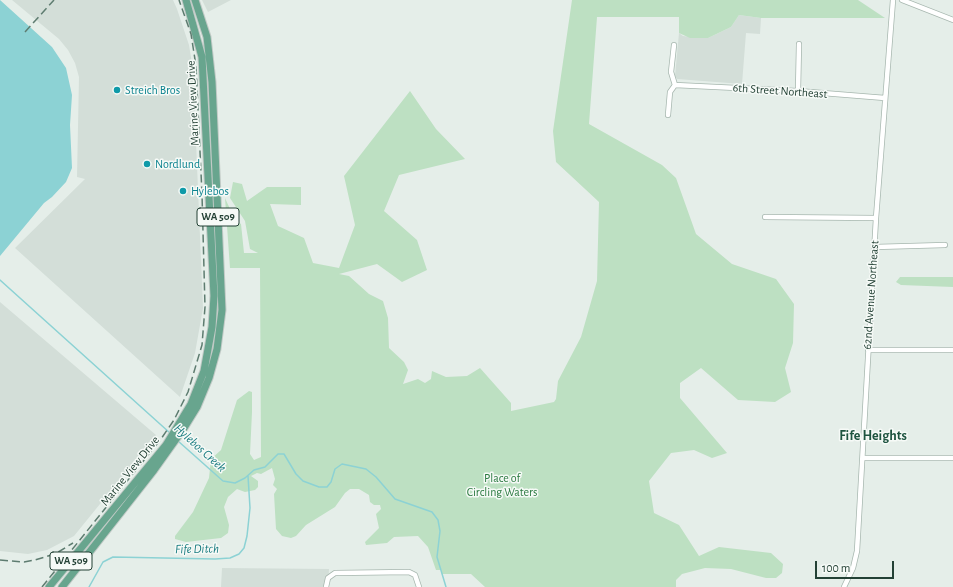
<!DOCTYPE html>
<html>
<head>
<meta charset="utf-8">
<style>
	body { margin:0 }
	#map { position:relative; width:953px; height:587px; overflow:hidden; background:#e5eee9; font-family:"Alegreya Sans",sans-serif }
	canvas { display:block }
	.scale { position:absolute; left:815px; top:561px; width:79px; height:18px; box-sizing:border-box; border:2px solid #234135; border-top:0; padding-left:5px; font-size:12px; line-height:14px; white-space:nowrap; color:#234135; -webkit-text-stroke:3px #f6faf7; paint-order:stroke }
</style>
</head>
<body>
<div id="map">
<canvas width="953" height="587"></canvas>
<div class="scale">100 m</div>
</div>
<script>
const context = document.querySelector('canvas').getContext('2d');
context.lineJoin = 'round';
function fillPath(path, color) { context.fillStyle = color; context.fill(path, 'evenodd'); }
const poly = rows => new Path2D(rows.map(r => 'M' + r).join(''));
function trace(path, color, width, dash) { context.strokeStyle = color; context.lineWidth = width; context.lineCap = dash ? 'butt' : 'round'; context.setLineDash(dash || []); context.stroke(path); }
function write(font, color, halo, rows, align = 'center') {
  context.font = font + ' "Alegreya Sans",sans-serif'; context.lineWidth = 3; context.setLineDash([]); context.textBaseline = 'middle'; context.strokeStyle = halo; context.fillStyle = color; for (const [text, x, y, turn = 0] of rows) {
    context.save(); context.translate(x, y); context.rotate((+turn || 0) * Math.PI / 180); context.textAlign = isNaN(turn) ? turn : align; if (halo) context.strokeText(text, 0, 0); context.fillText(text, 0, 0); context.restore();
  }
}
fillPath(poly([
	[12,0,173,0,177,9,189,45,193,70,203,308,195,353,180,397,15,248,85,179,77,177,79,77,75,63,68,50,59,39],
	[202,0,231,0,208,12],
	[739,15,761,18,760,34,746,33,742,84,677,79,675,76,679,33,683,36,701,38,708,38,731,27],
	[0,302,156,435,74,536,47,550,28,554,0,551],
	[222,568,329,569,328,587,221,587]
]), '#d3ded8');
fillPath(poly([
	[572,0,858,0,885,18,761,18,739,15,731,27,708,38,690,38,679,33,679,17,597,17,589,124,662,165,676,178,696,234,732,264,776,279,794,304,793,343,785,368,791,392,775,402,738,400,701,368,680,383,680,398,727,453,712,458,694,450,671,453,649,481,654,513,679,525,699,556,719,547,771,553,783,564,782,573,776,578,766,578,731,569,705,568,682,574,676,580,676,587,485,587,471,574,442,574,441,570,436,570,428,547,418,536,394,537,387,543,366,545,365,542,379,528,376,514,381,509,380,505,374,505,370,502,369,495,359,489,350,489,345,493,335,507,306,525,296,536,291,538,282,536,276,529,274,494,277,489,273,485,275,479,272,468,261,474,257,473,251,476,258,481,258,487,255,490,245,492,237,489,228,497,224,507,229,525,228,533,221,538,186,542,175,539,175,536,193,512,209,478,211,459,221,450,237,400,249,391,252,392,252,412,250,454,254,460,261,457,260,268,230,268,225,198,235,220,241,224,244,253,258,253,250,249,245,221,230,198,233,182,242,184,247,201,267,187,301,187,301,205,270,204,278,226,304,238,313,263,339,268,355,225,344,176,410,91,436,129,465,159,399,175,384,211,417,240,427,270,402,282,377,264,339,274,349,276,369,294,383,301,388,318,389,348,404,362,408,370,403,384,418,379,425,383,431,379,432,371,446,377,467,376,480,368,511,403,511,411,554,402,556,399,558,381,581,337,597,281,599,202,556,162,553,131],
	[900,277,953,277,953,287,901,285,896,282]
]), '#bde0c2');
fillPath(poly([
	[0,0,52,47,66,68,72,95,70,125,72,168,66,182,52,197,44,203,0,256]
]), '#8cd2d4');
trace(poly([
	[0,280,170,433],
	[178,441,223,481,235,483,245,478,254,470,265,467,278,454,284,454,296,474,303,481,319,487,327,487,331,482,335,469,342,464,366,469,376,477,395,499,432,512,438,520,440,531,437,557,446,587],
	[89,587,103,562,113,557,215,559,230,558,239,554,244,548,247,536,250,508,248,476]
]), '#8cd2d4', 1.5);
const street = poly([
	[902,0,953,20],
	[674,45,671,72,675,85],
	[675,85,798,91,885,98],
	[798,91,799,44],
	[668,115,670,92,675,85],
	[765,217,876,218],
	[875,247,945,245],
	[868,350,953,350],
	[863,458,953,458],
	[326,587,328,578,335,573,409,572,415,575,419,587],
	[844,587,853,568,857,551,876,218,893,0]
]);
const primary = poly([
	[49,587,166,445,191,404,204,371,212,327,214,296,202,57,186,0],
	[62,587,154,470,184,428,197,407,209,378,217,349,222,310,212,82,207,37,195,0]
]);
trace(street, '#a7b7af', 6);
trace(primary, '#c1cac6', 9);
trace(street, '#fff', 4.5);
trace(primary, '#68a58e', 7);
trace(poly([
	[25,32,54,0],
	[0,560,24,562,35,560,55,554,73,543],
	[42,587,161,439,174,420,188,392,202,345,205,307,202,194,196,66,191,34,179,0]
]), '#5e7c70', 1.5, [8, 4]);
for (const [x, y, r, color] of [
	[117,90,4,"#0f9aa8"],
	[147,164,4,"#0f9aa8"],
	[183,191,4,"#0f9aa8"]
]) { const dot = new Path2D(); dot.arc(x, y, r, 0, 2 * Math.PI); context.fillStyle = color; context.fill(dot); trace(dot, '#f6faf7', 1.5); }
for (const [x, y, w] of [
	[218,217,42],
	[71,561,42]
]) { const box = new Path2D(); box.roundRect(x - w / 2, y - 9, w, 18, 3); context.fillStyle = '#f6faf7'; context.fill(box); trace(box, '#234135', 1); }
write('bold 11px', '#234135', null, [
	["WA 509",218,217],
	["WA 509",71,561]
]);
write('12px', '#0d838f', '#f6faf7', [
	["Streich Bros",125,90],
	["Nordlund",155,164],
	["Hylebos",191,191]
], 'left');
write('12px', '#234135', '#f6faf7', [
	["6th Street Northeast",780,91,4],
	["Marine View Drive",193,103,-93],
	["62nd Avenue Northeast",871,295,-86],
	["Marine View Drive",130,471,-51]
]);
write('12px', '#2b7a40', '#f6faf7', [
	["Place of",502,478],
	["Circling Waters",502,492]
]);
write('italic 13px', '#1a7c80', '#f6faf7', [
	["Hylebos Creek",200,448,42],
	["Fife Ditch",197,549,-1]
]);
write('bold 14px', '#1e5440', '#f6faf7', [
	["Fife Heights",873,436]
]);
</script>
</body>
</html>
